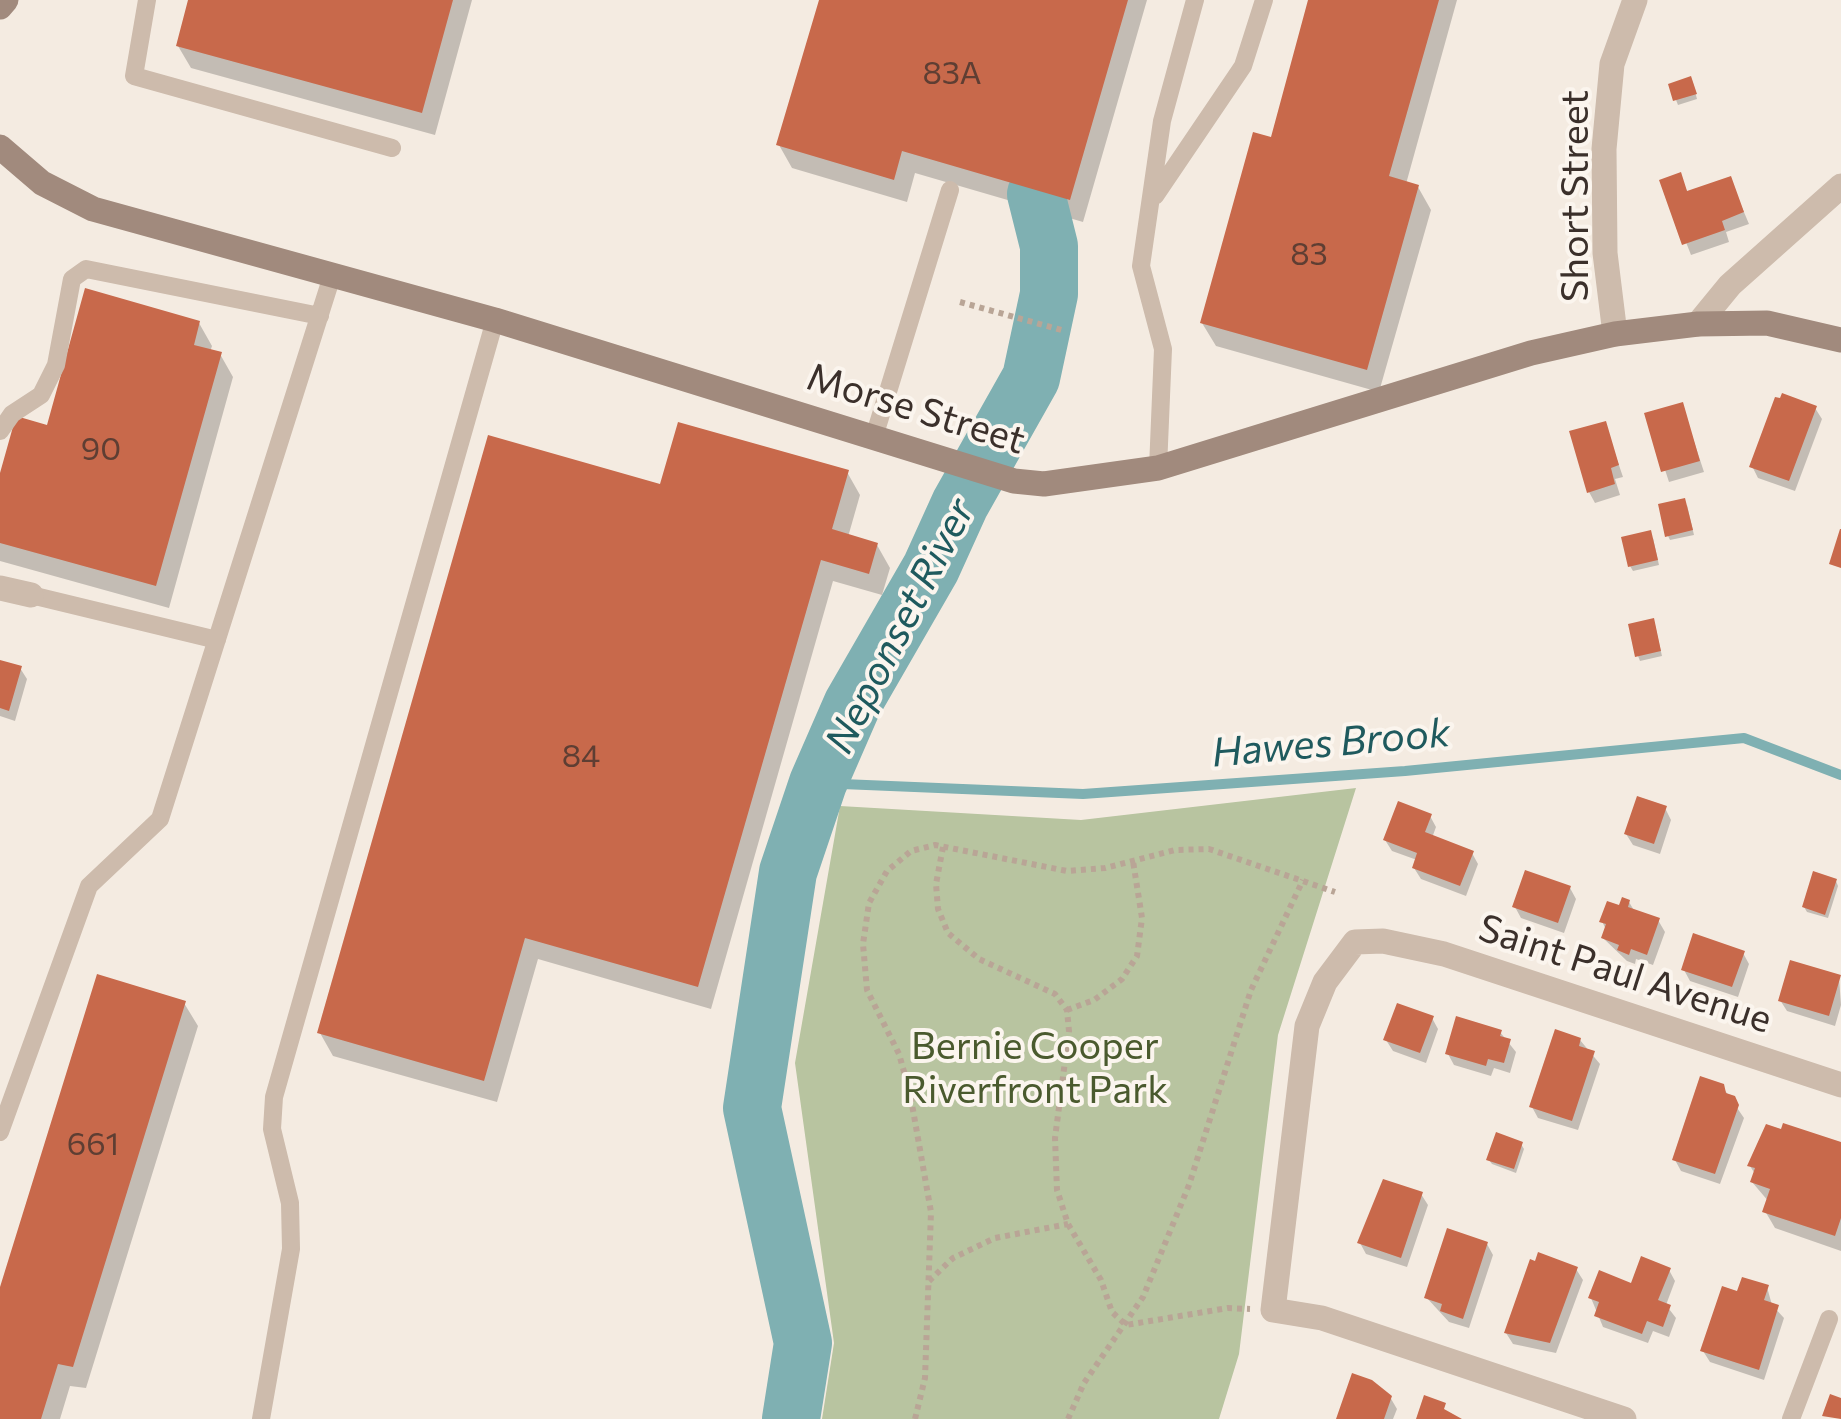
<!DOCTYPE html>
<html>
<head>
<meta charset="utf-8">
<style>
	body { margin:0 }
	canvas { display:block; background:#f4ebe1 }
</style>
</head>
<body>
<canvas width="1841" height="1419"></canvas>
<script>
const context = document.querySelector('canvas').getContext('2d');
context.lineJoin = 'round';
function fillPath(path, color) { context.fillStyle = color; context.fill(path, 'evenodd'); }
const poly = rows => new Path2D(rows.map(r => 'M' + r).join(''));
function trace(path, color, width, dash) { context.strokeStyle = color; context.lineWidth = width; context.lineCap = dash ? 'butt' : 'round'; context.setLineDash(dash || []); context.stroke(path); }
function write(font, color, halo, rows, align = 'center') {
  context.font = font + ' Commissioner,sans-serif'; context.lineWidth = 8; context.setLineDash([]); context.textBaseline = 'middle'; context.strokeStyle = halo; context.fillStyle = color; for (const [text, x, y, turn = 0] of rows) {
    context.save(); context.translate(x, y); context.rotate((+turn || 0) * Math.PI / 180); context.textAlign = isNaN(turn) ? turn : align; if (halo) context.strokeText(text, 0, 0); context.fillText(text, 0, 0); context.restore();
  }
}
fillPath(poly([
	[1356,788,1278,1035,1239,1354,1219,1419,822,1419,834,1343,795,1063,840,806,1081,820]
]), '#b8c4a0');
fillPath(poly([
	[191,0,472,0,435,135,191,68,178,46],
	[821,0,1147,0,1083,222,915,173,907,202,792,168,779,145],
	[1310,0,1457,0,1406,184,1418,187,1431,210,1379,392,1216,346,1202,323,1273,141],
	[1693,84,1697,99,1678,105,1676,100],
	[1679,175,1688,193,1730,179,1749,224,1726,232,1729,242,1691,255,1662,181],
	[199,323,212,346,210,352,220,354,233,377,169,608,0,561,0,483,48,428],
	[1682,405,1704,472,1669,482,1647,415],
	[1815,408,1822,419,1795,491,1758,478,1752,466],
	[1605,424,1623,477,1615,479,1620,495,1595,503,1589,492],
	[847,472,860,495,848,537,877,545,890,568,882,595,833,581,711,1009,538,959,497,1102,333,1056,320,1033,662,487],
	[1687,505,1694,535,1670,540,1668,536],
	[1653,538,1659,565,1633,571,1630,566],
	[1655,625,1662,656,1640,661,1638,656],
	[0,662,20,668,27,679,15,721,0,716],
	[1665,808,1671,820,1660,854,1633,845,1626,834],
	[1430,816,1436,827,1432,838,1472,853,1478,864,1466,896,1421,879,1414,868,1417,860,1392,851,1385,840],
	[1836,881,1838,886,1828,918,1807,912,1804,907],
	[1570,888,1576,899,1564,933,1521,918,1515,907],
	[1629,902,1635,912,1658,920,1665,932,1653,965,1636,959,1635,964,1627,961,1603,938,1606,930,1602,921],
	[1743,953,1749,964,1738,997,1690,981,1684,970],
	[1839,977,1841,1005,1835,1026,1787,1011,1780,1000],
	[184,1003,198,1026,86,1388,70,1386,60,1419,0,1419,0,1295],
	[1432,1018,1438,1029,1426,1063,1393,1051,1386,1040],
	[1500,1032,1516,1052,1510,1073,1494,1068,1491,1076,1454,1065,1448,1054],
	[1580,1040,1600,1064,1578,1130,1538,1118,1532,1107],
	[1722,1086,1744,1118,1720,1184,1681,1171,1675,1160],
	[1521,1144,1524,1149,1516,1173,1492,1164,1489,1160],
	[1841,1145,1841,1251,1775,1228,1765,1211,1769,1202,1752,1182,1755,1174,1750,1166],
	[1421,1194,1428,1205,1407,1267,1366,1254,1360,1243],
	[1487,1244,1493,1255,1469,1328,1449,1322,1426,1297],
	[1576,1269,1583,1280,1556,1353,1513,1344,1506,1333],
	[1669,1270,1675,1281,1666,1305,1676,1318,1669,1337,1653,1331,1648,1343,1603,1327,1591,1298],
	[1767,1287,1772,1305,1784,1318,1764,1380,1710,1362,1703,1351,1739,1294],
	[1390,1397,1397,1409,1393,1419,1339,1419]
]), '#0003');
trace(poly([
	[818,783,1083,794,1405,771,1744,738,1841,775]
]), '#7fb0b2', 10);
trace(poly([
	[791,1419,803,1343,752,1108,788,872,818,783,852,705,931,568,960,504,1031,378,1049,294,1049,246,1036,194]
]), '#7fb0b2', 58);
fillPath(poly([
	[188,0,453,0,422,113,176,46],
	[819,0,1128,0,1070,200,902,151,894,180,776,145],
	[1308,0,1439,0,1389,176,1419,185,1367,370,1200,323,1253,132,1271,137],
	[1691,76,1697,94,1673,101,1668,84],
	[1681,172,1687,191,1731,176,1744,212,1722,221,1725,230,1682,245,1659,180],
	[85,288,200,321,194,345,222,352,156,586,0,543,0,473,16,416,47,425],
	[1782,393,1817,406,1789,481,1749,467,1775,397,1780,398],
	[1683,402,1700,461,1661,472,1644,413],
	[1606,421,1619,465,1611,468,1615,484,1587,493,1569,431],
	[678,422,849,470,832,529,878,543,869,574,821,560,698,987,525,938,484,1081,317,1033,488,435,660,484],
	[1685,498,1693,530,1665,537,1658,504],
	[1840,529,1841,529,1841,568,1829,564],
	[1651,530,1658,560,1628,567,1621,537],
	[1654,618,1661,651,1635,657,1628,624],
	[0,660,22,666,9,711,0,708],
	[1637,796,1667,806,1654,844,1624,834],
	[1398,801,1432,814,1425,832,1474,851,1460,886,1412,868,1417,853,1383,840],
	[1525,870,1571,886,1558,923,1512,907],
	[1813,871,1837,879,1825,915,1802,907],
	[1622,897,1630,900,1628,907,1660,918,1647,955,1631,949,1629,955,1617,950,1619,945,1601,938,1606,924,1599,922,1607,901,1619,905],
	[1693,933,1745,951,1732,987,1681,970],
	[1790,960,1841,975,1829,1016,1778,1001],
	[97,974,186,1001,73,1367,58,1364,41,1419,0,1419,0,1287],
	[1397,1003,1434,1016,1420,1053,1383,1040],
	[1456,1016,1502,1030,1500,1036,1511,1039,1504,1063,1488,1059,1486,1066,1445,1054],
	[1555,1029,1581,1038,1579,1046,1595,1051,1572,1121,1529,1107],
	[1700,1076,1724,1084,1726,1093,1735,1096,1739,1105,1715,1174,1672,1160],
	[1783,1123,1841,1142,1841,1218,1835,1236,1762,1212,1770,1189,1750,1182,1755,1168,1747,1166,1766,1124,1781,1129],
	[1496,1132,1523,1142,1514,1169,1486,1160],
	[1383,1179,1423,1192,1401,1258,1357,1243],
	[1447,1228,1488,1242,1463,1319,1440,1311,1442,1304,1424,1298],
	[1538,1252,1578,1267,1550,1343,1504,1333,1530,1259,1535,1261],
	[1641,1256,1671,1268,1658,1300,1671,1305,1663,1327,1647,1321,1642,1334,1594,1316,1599,1302,1588,1298,1599,1270,1631,1283],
	[1742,1277,1769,1285,1764,1300,1779,1305,1759,1370,1700,1351,1722,1286,1737,1291],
	[1352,1373,1372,1380,1392,1396,1384,1419,1336,1419],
	[1830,1394,1841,1398,1841,1419,1822,1416],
	[1424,1395,1446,1403,1444,1409,1462,1419,1416,1419]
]), '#c8694b');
trace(poly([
	[960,302,1065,331],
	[943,847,936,884,938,909,948,933,979,959,1055,994,1067,1010,1069,1031,1055,1138,1057,1190,1068,1224,1101,1280,1112,1312,1126,1325,1228,1308,1250,1309],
	[1067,1010,1094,1000,1122,979,1137,956,1142,918,1133,861],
	[929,1281,953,1258,995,1238,1068,1224],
	[915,1419,925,1378,931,1212,910,1093,899,1054,867,990,863,944,869,903,887,871,911,851,935,845,1067,871,1105,868,1175,850,1209,849,1335,892],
	[1068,1419,1084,1383,1143,1297,1189,1185,1251,990,1303,880]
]), '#b9a596', 6, [5, 5]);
trace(poly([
	[147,0,134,76,392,148],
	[1155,196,1243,66,1264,0],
	[0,431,12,414,41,395,56,365,72,279,86,269,320,316],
	[874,437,950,190],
	[1158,468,1163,349,1141,266,1162,121,1195,0],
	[31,595,217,640],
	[0,1132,89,886,160,819,332,276],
	[261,1419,291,1249,290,1203,272,1129,274,1097,495,320],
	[1791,1419,1829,1319]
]), '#cdbbac', 18);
trace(poly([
	[1698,324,1730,285,1841,186],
	[1615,334,1605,253,1604,149,1612,64,1635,0],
	[0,588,31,595],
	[1624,1419,1322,1318,1273,1310,1307,1026,1325,982,1355,942,1383,941,1444,954,1841,1085]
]), '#cdbbac', 25);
trace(poly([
	[0,7,6,0],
	[0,147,42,183,93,209,495,320,1014,481,1044,484,1158,468,1531,353,1615,334,1698,324,1767,323,1841,340]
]), '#a18a7d', 25);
write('32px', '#5e3e33', null, [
	["83A",952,73],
	["83",1309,254],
	["90",101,449],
	["84",581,756],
	["661",93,1144]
]);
write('38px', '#3b302b', '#fbf5ee', [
	["Short Street",1575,196,-90],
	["Morse Street",916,409,17],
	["Saint Paul Avenue",1625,974,18]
]);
write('38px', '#4a5a2e', '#fbf5ee', [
	["Bernie Cooper",1035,1046],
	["Riverfront Park",1035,1090]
]);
write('italic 40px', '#1f5a5e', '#fbf5ee', [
	["Neponset River",900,626,-63],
	["Hawes Brook",1331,743,-5]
]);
</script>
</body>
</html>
